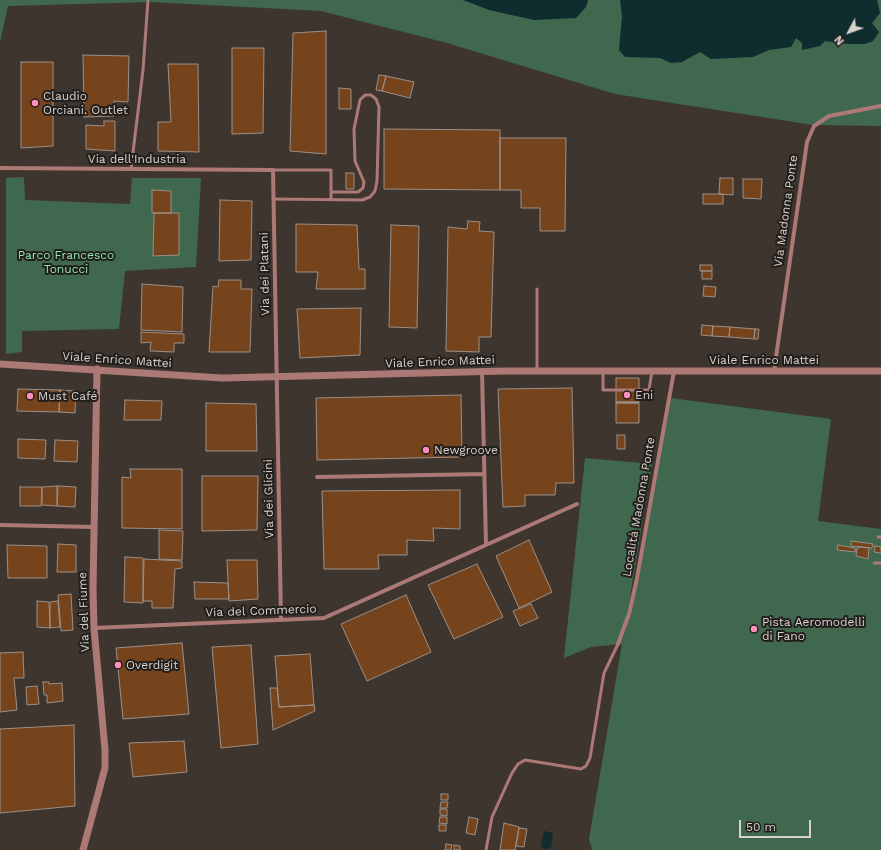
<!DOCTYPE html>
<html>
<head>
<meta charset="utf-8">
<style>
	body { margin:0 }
	#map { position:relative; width:881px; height:850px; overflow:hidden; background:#3e352f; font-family:"Work Sans",sans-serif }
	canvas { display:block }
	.north { position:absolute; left:829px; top:12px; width:40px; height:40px; -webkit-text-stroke:3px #221e1b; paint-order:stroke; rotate:229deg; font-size:11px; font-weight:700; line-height:16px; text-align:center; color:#d8d2ce }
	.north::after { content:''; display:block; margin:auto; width:14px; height:18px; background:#d8d2ce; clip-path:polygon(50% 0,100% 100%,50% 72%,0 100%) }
	.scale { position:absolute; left:739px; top:820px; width:72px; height:18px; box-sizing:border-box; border:2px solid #d8d2ce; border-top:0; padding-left:5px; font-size:12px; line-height:14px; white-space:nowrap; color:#d8d2ce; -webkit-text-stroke:3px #221e1b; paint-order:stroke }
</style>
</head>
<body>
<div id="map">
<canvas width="881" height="850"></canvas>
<div class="north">N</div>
<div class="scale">50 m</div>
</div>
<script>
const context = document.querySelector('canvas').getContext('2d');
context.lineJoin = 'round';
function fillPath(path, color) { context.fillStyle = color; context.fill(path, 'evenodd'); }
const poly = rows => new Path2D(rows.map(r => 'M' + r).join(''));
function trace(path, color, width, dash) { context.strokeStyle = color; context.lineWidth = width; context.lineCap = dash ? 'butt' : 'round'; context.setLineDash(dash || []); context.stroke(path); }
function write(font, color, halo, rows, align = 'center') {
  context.font = font + ' "Work Sans",sans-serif'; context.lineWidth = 4; context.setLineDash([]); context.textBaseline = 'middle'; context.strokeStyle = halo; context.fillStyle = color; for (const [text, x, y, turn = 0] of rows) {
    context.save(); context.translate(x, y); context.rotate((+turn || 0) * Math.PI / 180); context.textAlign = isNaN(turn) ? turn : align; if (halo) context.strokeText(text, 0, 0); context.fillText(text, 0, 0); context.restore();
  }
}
fillPath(poly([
	[0,0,881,0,881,126,813,125,615,94,447,43,321,11,151,2,8,6,0,43],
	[24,177,25,200,130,204,132,178,201,178,196,267,125,271,119,329,22,331,22,352,6,354,6,178],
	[671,398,831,419,818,521,881,529,881,850,592,850,589,839,622,644,591,647,564,658,585,458,652,464,623,639,630,614]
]), '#3f684e');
fillPath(poly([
	[463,0,588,0,586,7,576,18,534,20,489,10],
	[620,0,877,0,880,13,872,23,879,32,873,41,865,44,848,44,825,41,820,46,802,50,802,43,796,38,791,47,769,50,753,57,711,59,700,52,682,62,671,63,660,58,625,57,619,50,622,17],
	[544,831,553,833,551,848,545,849,541,846]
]), '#0f2c2e');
const building = poly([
	[326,31,326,154,290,151,293,33,326,31],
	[232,48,264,48,263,133,232,134,232,48],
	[83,55,129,56,128,102,114,101,114,116,84,117,83,55],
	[21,62,53,62,53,146,21,148,21,62],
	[168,64,198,64,199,152,158,151,158,122,171,122,168,64],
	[379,75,386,76,382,91,376,90,379,75],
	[386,76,414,82,410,98,382,91,386,76],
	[339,88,351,89,351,109,339,109,339,88],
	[104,121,115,121,115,151,86,149,86,125,104,126,104,121],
	[384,129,500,130,500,190,384,189,384,129],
	[500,138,566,138,565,231,540,231,540,208,521,208,521,190,500,190,500,138],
	[346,173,354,173,354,189,346,189,346,173],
	[720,178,733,178,733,195,719,194,720,178],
	[743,179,762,179,761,199,743,198,743,179],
	[152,190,171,191,171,213,152,213,152,190],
	[703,194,723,194,723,204,703,204,703,194],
	[220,200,252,201,251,260,219,261,220,200],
	[154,213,179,213,179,255,153,256,154,213],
	[468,221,480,222,479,231,494,232,491,337,479,337,479,352,446,351,448,227,467,229,468,221],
	[296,224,357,225,359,269,365,269,365,289,316,289,318,272,296,272,296,224],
	[391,225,419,226,417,328,389,327,391,225],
	[700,265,712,265,712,271,700,271,700,265],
	[702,271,712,271,712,279,702,279,702,271],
	[219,280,241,280,241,289,252,289,250,352,209,352,213,286,218,287,219,280],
	[142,284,183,287,182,332,141,330,142,284],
	[704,286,716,287,715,297,703,296,704,286],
	[361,308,360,355,300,358,297,309,361,308],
	[702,325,713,326,712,336,701,335,702,325],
	[713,326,730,327,729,337,712,336,713,326],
	[730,327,755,329,754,339,729,337,730,327],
	[755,329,759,329,758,339,754,339,755,329],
	[141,332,184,334,184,343,174,343,174,352,150,351,151,342,141,343,141,332],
	[616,378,639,378,639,402,616,402,616,378],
	[572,388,574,483,556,483,555,495,525,495,525,506,503,507,498,389,572,388],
	[18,389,60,390,59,412,17,411,18,389],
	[60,390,76,391,75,413,59,412,60,390],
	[461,395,462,457,317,460,316,398,461,395],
	[125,400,162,401,161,420,124,420,125,400],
	[616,402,639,402,639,403,616,403,616,402],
	[206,403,256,404,257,451,206,451,206,403],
	[616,403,639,403,639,423,616,423,616,403],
	[617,435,625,435,625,449,617,449,617,435],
	[18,439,46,440,45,459,18,458,18,439],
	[55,440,78,441,77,462,54,461,55,440],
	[130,469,182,469,182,529,122,528,122,477,131,478,130,469],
	[202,476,258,476,257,530,202,531,202,476],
	[57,486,57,506,42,505,42,487,57,486],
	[58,486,76,487,75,507,57,506,58,486],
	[20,487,42,487,41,506,20,506,20,487],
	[460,490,460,529,433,528,434,541,407,540,407,555,378,555,379,569,324,569,322,491,460,490],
	[159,530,183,531,182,560,159,559,159,530],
	[529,540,552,592,519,608,496,556,529,540],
	[851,541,873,544,872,548,851,546,851,541],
	[58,544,76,545,76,572,57,572,58,544],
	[7,545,47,546,47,578,8,578,7,545],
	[838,545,855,548,855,552,837,550,838,545],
	[875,546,881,547,881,553,874,552,875,546],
	[861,547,869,548,868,559,856,556,857,548,861,547],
	[125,557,143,558,143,603,124,602,125,557],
	[144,559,182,561,182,568,175,569,173,608,152,608,152,601,143,601,144,559],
	[227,560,257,560,258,599,229,601,227,560],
	[477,564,503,617,454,639,428,585,477,564],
	[194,582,228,583,229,599,195,599,194,582],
	[71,594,73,630,61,631,58,595,71,594],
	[406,595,431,652,367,681,341,624,406,595],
	[37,601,49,602,50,628,37,627,37,601],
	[58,601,60,627,50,628,50,602,58,601],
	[531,604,538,618,520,626,513,611,531,604],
	[182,643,189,714,123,719,116,648,182,643],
	[251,645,258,744,221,748,212,647,251,645],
	[23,652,24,678,14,678,17,710,0,712,0,653,23,652],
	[310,654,314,705,279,707,275,656,310,654],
	[43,682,49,682,49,684,62,683,63,701,47,703,47,695,44,695,43,682],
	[37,686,39,704,27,705,26,687,37,686],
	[270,688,277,688,279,707,314,705,315,711,273,730,270,688],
	[74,725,75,806,0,813,0,729,74,725],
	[184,741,187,772,133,777,129,743,184,741],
	[441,794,448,794,448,800,441,800,441,794],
	[441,802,448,802,447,808,440,808,441,802],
	[440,809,447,809,447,816,440,815,440,809],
	[440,817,447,817,447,824,439,823,440,817],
	[469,817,478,819,475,835,466,833,469,817],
	[504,823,519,827,515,850,500,850,504,823],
	[439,825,446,825,446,831,439,831,439,825],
	[519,828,527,829,524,847,516,846,519,828],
	[446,844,452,845,451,850,445,850,446,844],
	[454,845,460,846,460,850,454,850,454,845]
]);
fillPath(building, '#75441d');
trace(building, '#9b9089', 1);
trace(poly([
	[131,169,143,70,148,0],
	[273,170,331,170,331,200],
	[274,199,362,200,370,197,375,191,377,181,379,107,376,99,371,95,365,95,360,100,354,129,355,161,364,182,363,188,358,192,331,192],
	[537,289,537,371],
	[603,371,603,390,649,390,652,371],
	[878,537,881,537],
	[874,563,881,563],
	[486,850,492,817,512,773,518,764,525,760,581,769,586,766,590,758,604,673,618,644]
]), '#ad7976', 3);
trace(poly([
	[0,168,273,170,281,620],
	[482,371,486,545],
	[774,371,807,142,814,126,829,116,881,106],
	[317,477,484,474],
	[0,525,94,527],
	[94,628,324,618,577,504],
	[618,644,629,614,637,578,674,371]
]), '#ad7976', 4);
trace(poly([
	[0,364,222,378,505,371,881,371],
	[83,850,105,768,105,750,94,628,93,588,97,369]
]), '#ad7976', 7);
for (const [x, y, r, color] of [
	[35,103,4,"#ff8eba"],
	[627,395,4,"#ff8eba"],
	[30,396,4,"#ff8eba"],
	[426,450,4,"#ff8eba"],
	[754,629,4,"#ff8eba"],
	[118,665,4,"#ff8eba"]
]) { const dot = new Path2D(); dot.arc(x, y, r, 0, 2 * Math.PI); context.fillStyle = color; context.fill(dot); trace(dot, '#221e1b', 1.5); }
write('12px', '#d8d2ce', '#221e1b', [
	["Claudio",43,96],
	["Orciani. Outlet",43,110],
	["Eni",635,395],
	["Must Café",38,396],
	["Newgroove",434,450],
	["Pista Aeromodelli",762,622],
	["di Fano",762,636],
	["Overdigit",126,665]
], 'left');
write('12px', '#d8d2ce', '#221e1b', [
	["Via dell'Industria",137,159],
	["Via Madonna Ponte",786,211,-82],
	["Via dei Platani",265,274,-91],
	["Viale Enrico Mattei",117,360,4],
	["Viale Enrico Mattei",764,360],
	["Viale Enrico Mattei",440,362,-2],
	["Via dei Glicini",269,499,-91],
	["Località Madonna Ponte",639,507,-80],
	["Via del Commercio",261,611,-2],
	["Via del Fiume",84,612,-92]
]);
write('12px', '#8fe6ae', '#221e1b', [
	["Parco Francesco",66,255],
	["Tonucci",66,269]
]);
</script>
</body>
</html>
